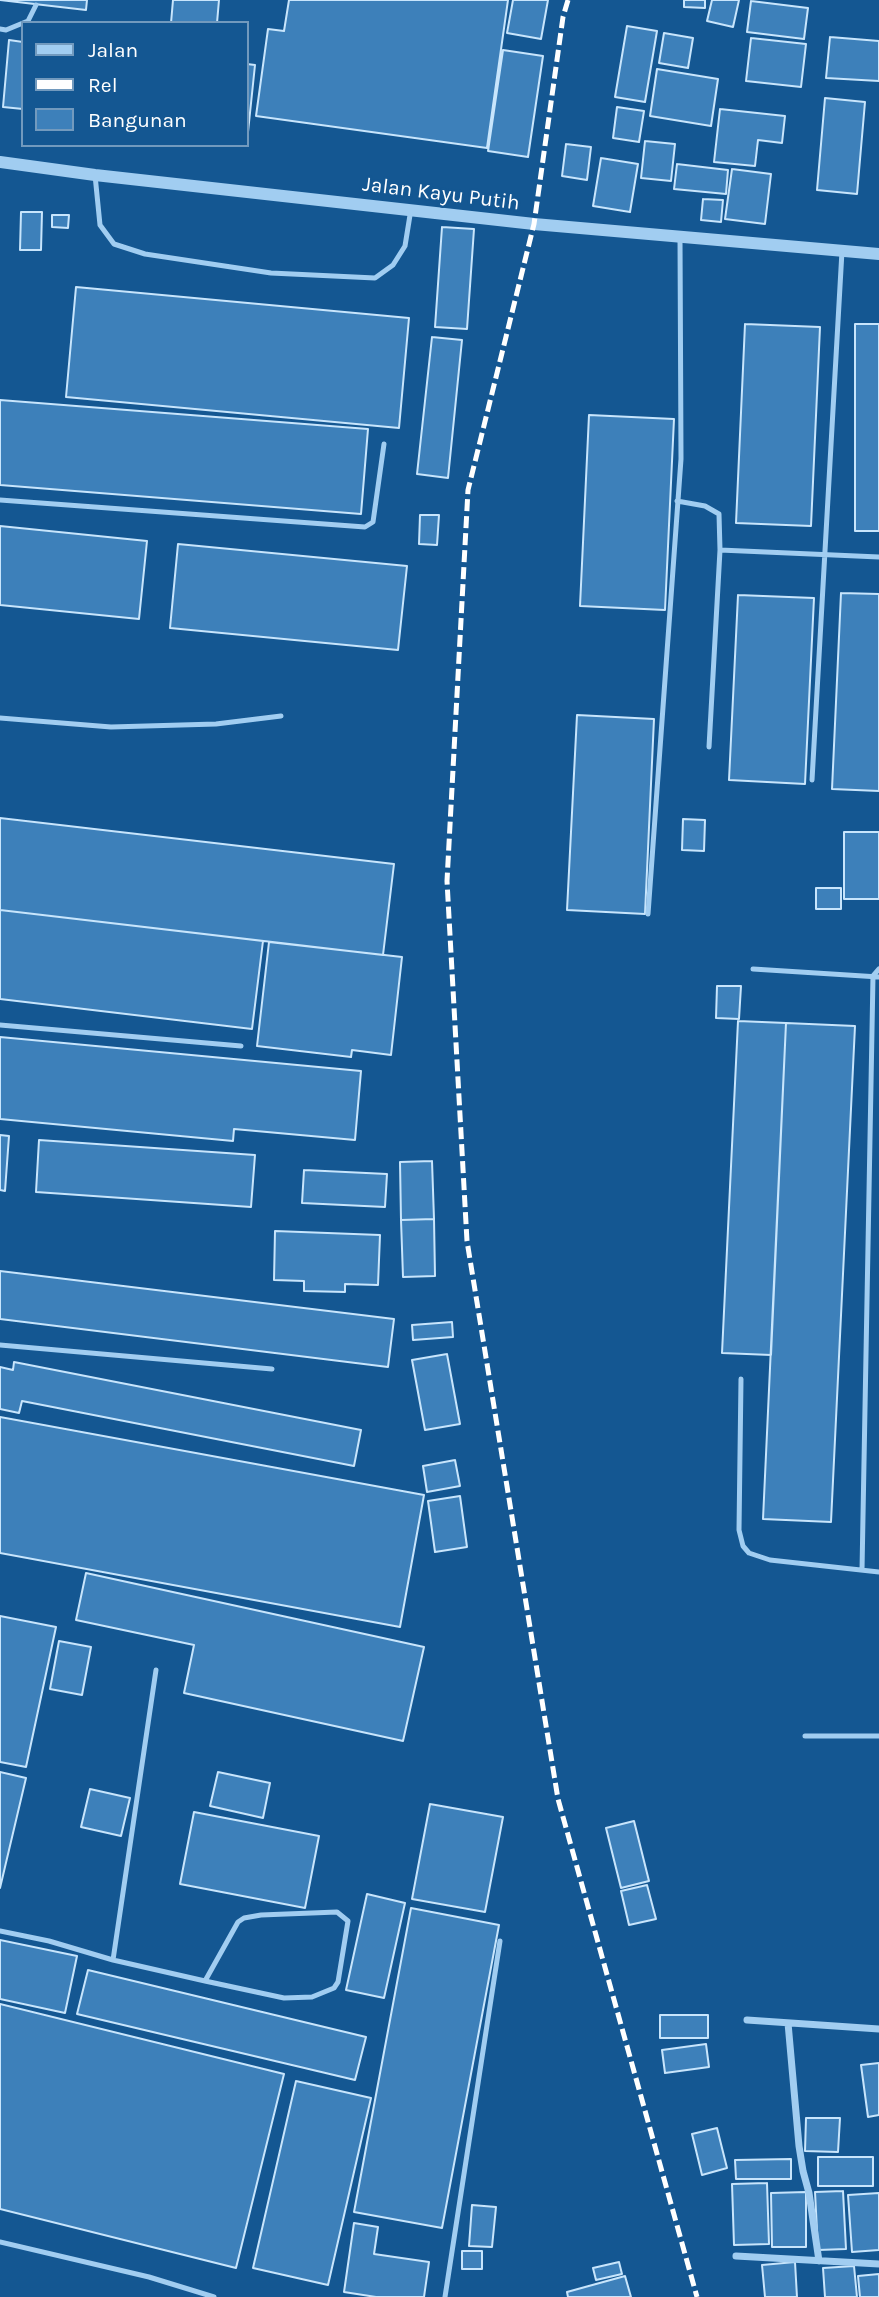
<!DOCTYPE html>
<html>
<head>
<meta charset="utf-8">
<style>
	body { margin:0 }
	#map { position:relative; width:879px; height:2297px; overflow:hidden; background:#145792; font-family:Karla,sans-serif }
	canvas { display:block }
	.legend { position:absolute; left:21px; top:21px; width:228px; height:126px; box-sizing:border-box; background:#145792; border:2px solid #729abe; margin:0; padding:9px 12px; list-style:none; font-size:21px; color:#fff }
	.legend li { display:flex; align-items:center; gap:14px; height:35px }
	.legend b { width:35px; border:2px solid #729abe }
</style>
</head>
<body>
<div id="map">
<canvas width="879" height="2297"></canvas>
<ul class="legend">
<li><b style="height:9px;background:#a1cdf1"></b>Jalan</li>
<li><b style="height:9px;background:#fff"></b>Rel</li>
<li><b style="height:19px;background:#3d80ba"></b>Bangunan</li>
</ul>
</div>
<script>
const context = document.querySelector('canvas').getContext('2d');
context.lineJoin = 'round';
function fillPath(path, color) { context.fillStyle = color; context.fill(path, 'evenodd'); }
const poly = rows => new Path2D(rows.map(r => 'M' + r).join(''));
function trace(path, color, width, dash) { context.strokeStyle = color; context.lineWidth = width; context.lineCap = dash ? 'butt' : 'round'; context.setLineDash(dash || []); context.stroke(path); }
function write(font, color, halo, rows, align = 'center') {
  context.font = font + ' Karla,sans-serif'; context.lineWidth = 5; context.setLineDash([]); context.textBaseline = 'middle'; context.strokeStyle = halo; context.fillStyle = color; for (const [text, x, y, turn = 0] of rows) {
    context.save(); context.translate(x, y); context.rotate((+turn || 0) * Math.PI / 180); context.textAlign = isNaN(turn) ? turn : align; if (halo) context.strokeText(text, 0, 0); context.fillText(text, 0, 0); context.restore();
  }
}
const building = poly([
	[0,0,87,0,86,10,0,0],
	[173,0,219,0,217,23,171,23,173,0],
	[289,0,508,0,487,148,256,116,268,29,284,31,289,0],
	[513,0,548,0,541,39,507,33,513,0],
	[684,0,705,0,705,8,684,7,684,0],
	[712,0,739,0,733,27,707,21,712,0],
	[751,1,808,8,804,39,747,32,751,1],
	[627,26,657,31,645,102,615,97,627,26],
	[664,33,693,38,688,68,659,63,664,33],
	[830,37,879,41,879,81,826,78,830,37],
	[751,38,806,44,801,87,746,81,751,38],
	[9,40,23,42,23,109,3,107,9,40],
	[503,50,543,56,528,157,488,151,503,50],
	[247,64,255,65,248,132,247,132,247,64],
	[657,69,718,79,711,126,650,116,657,69],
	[825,98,865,102,857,194,817,190,825,98],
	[617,107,644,111,639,142,613,138,617,107],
	[720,109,785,116,782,143,758,140,755,166,714,162,720,109],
	[645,141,675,144,671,181,641,178,645,141],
	[566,144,591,147,587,180,562,176,566,144],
	[601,158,638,164,630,212,593,206,601,158],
	[677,164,728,170,726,194,674,189,677,164],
	[732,169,771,174,765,224,725,219,732,169],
	[703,199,723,200,721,222,701,220,703,199],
	[21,212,42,212,41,250,20,250,21,212],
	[52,215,69,215,68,228,52,227,52,215],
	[442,227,474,229,467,329,435,327,442,227],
	[76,287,409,318,399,428,66,397,76,287],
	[745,324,820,327,811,526,736,523,745,324],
	[855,324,879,324,879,531,855,531,855,324],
	[432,337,462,340,448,478,417,474,432,337],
	[0,400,368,429,361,514,0,485,0,400],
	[589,415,674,419,665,610,580,606,589,415],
	[420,515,439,515,437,545,419,544,420,515],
	[0,526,147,541,139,619,0,605,0,526],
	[178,544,407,566,398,650,170,628,178,544],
	[841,593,879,594,879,791,832,789,841,593],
	[738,595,814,598,805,784,729,780,738,595],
	[577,715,654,719,645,914,567,910,577,715],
	[0,818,394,864,383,955,0,910,0,818],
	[683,819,705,820,704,851,682,850,683,819],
	[844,832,879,832,879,899,844,899,844,832],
	[816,888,841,888,841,909,816,909,816,888],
	[0,910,263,941,252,1029,0,999,0,910],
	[269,942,402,957,391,1055,352,1050,351,1057,257,1046,269,942],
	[717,986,741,986,739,1019,716,1018,717,986],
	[738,1021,786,1023,771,1355,722,1353,738,1021],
	[786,1023,855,1026,831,1522,763,1519,786,1023],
	[0,1037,361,1071,355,1140,234,1129,233,1141,0,1119,0,1037],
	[0,1135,9,1136,5,1191,0,1190,0,1135],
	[39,1140,255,1155,251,1207,36,1192,39,1140],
	[432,1161,434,1219,401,1220,400,1162,432,1161],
	[304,1170,387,1174,385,1207,302,1203,304,1170],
	[434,1219,435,1276,403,1277,401,1220,434,1219],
	[275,1231,380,1235,378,1285,345,1284,345,1292,304,1291,304,1281,274,1280,275,1231],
	[0,1271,394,1319,388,1367,0,1319,0,1271],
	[452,1322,453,1337,413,1340,412,1325,452,1322],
	[447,1354,460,1424,425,1430,412,1360,447,1354],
	[14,1362,361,1430,354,1466,22,1401,19,1413,0,1409,0,1367,13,1370,14,1362],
	[0,1417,424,1495,400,1627,0,1553,0,1417],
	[455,1460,460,1486,427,1492,423,1466,455,1460],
	[460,1496,467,1547,435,1552,428,1501,460,1496],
	[86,1573,424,1647,403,1741,184,1693,194,1645,76,1620,86,1573],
	[0,1616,56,1627,26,1767,0,1762,0,1616],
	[59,1641,91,1647,82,1695,50,1689,59,1641],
	[0,1772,26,1778,0,1888,0,1772],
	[218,1772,270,1783,263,1818,210,1806,218,1772],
	[90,1789,130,1798,121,1836,81,1827,90,1789],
	[430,1804,503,1817,485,1912,412,1899,430,1804],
	[194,1812,319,1836,305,1908,180,1884,194,1812],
	[634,1821,649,1881,621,1888,606,1828,634,1821],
	[647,1885,656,1919,629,1925,621,1891,647,1885],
	[367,1894,405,1903,384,1998,346,1990,367,1894],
	[411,1908,499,1925,442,2228,354,2212,411,1908],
	[0,1940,77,1956,65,2013,0,1999,0,1940],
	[88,1970,366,2037,355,2080,77,2014,88,1970],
	[0,2004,284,2074,236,2268,0,2209,0,2004],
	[660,2015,708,2015,708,2038,660,2038,660,2015],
	[706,2044,709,2067,665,2073,662,2050,706,2044],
	[879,2063,879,2115,868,2117,861,2065,879,2063],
	[296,2081,371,2098,328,2285,253,2268,296,2081],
	[806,2118,840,2118,838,2152,805,2151,806,2118],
	[717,2128,727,2168,702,2175,692,2134,717,2128],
	[818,2157,873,2157,873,2186,818,2186,818,2157],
	[791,2159,791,2179,736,2179,735,2160,791,2159],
	[767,2183,769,2244,734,2245,732,2184,767,2183],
	[843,2191,846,2249,818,2250,815,2192,843,2191],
	[806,2192,806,2247,772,2247,771,2193,806,2192],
	[879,2193,879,2250,852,2252,848,2195,879,2193],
	[472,2205,496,2207,492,2247,469,2246,472,2205],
	[354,2223,378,2227,374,2254,429,2262,424,2297,376,2297,344,2292,354,2223],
	[462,2251,482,2251,482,2269,462,2269,462,2251],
	[619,2262,622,2274,596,2280,593,2268,619,2262],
	[795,2262,797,2297,765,2297,762,2265,795,2262],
	[854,2266,857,2297,825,2297,823,2268,854,2266],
	[879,2274,879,2297,860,2297,858,2276,879,2274],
	[625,2276,631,2297,568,2297,567,2292,625,2276]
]);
fillPath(building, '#3d80ba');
trace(building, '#c8e5fc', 2);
trace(poly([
	[23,23,28,21,36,5],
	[0,29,6,30,23,23],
	[95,175,100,225,114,244,145,254,271,273,375,278,393,265,405,246,411,209],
	[0,500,365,527,373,522,384,444],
	[677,501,705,506,719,514,720,550],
	[0,718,111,727,216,724,281,716],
	[709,747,720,550,879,557],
	[812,780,842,251],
	[648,914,681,459,680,238],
	[753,969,879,977],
	[0,1025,241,1046],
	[0,1345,272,1369],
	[741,1379,739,1530,743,1546,749,1553,770,1560,879,1572],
	[862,1570,873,976,879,969],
	[805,1736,879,1736],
	[0,1931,49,1941,113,1960,156,1670],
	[113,1960,205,1981,284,1998,312,1997,334,1988,338,1982,348,1921,337,1912,261,1915,244,1918,238,1922,205,1981],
	[0,2242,149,2277,214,2297],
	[445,2297,500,1941]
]), '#a1cdf1', 5);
trace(poly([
	[747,2020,879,2029],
	[788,2023,799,2146,803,2171,809,2193,819,2261],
	[736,2256,879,2264]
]), '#a1cdf1', 7);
trace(poly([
	[0,162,95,175,534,224,879,254]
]), '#a1cdf1', 12);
trace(poly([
	[568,0,563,17,534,224,468,490,447,881,467,1241,558,1799,697,2297]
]), '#fff', 5, [12, 5]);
write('21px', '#fff', '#145792', [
	["Jalan Kayu Putih",441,194,7]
]);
</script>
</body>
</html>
